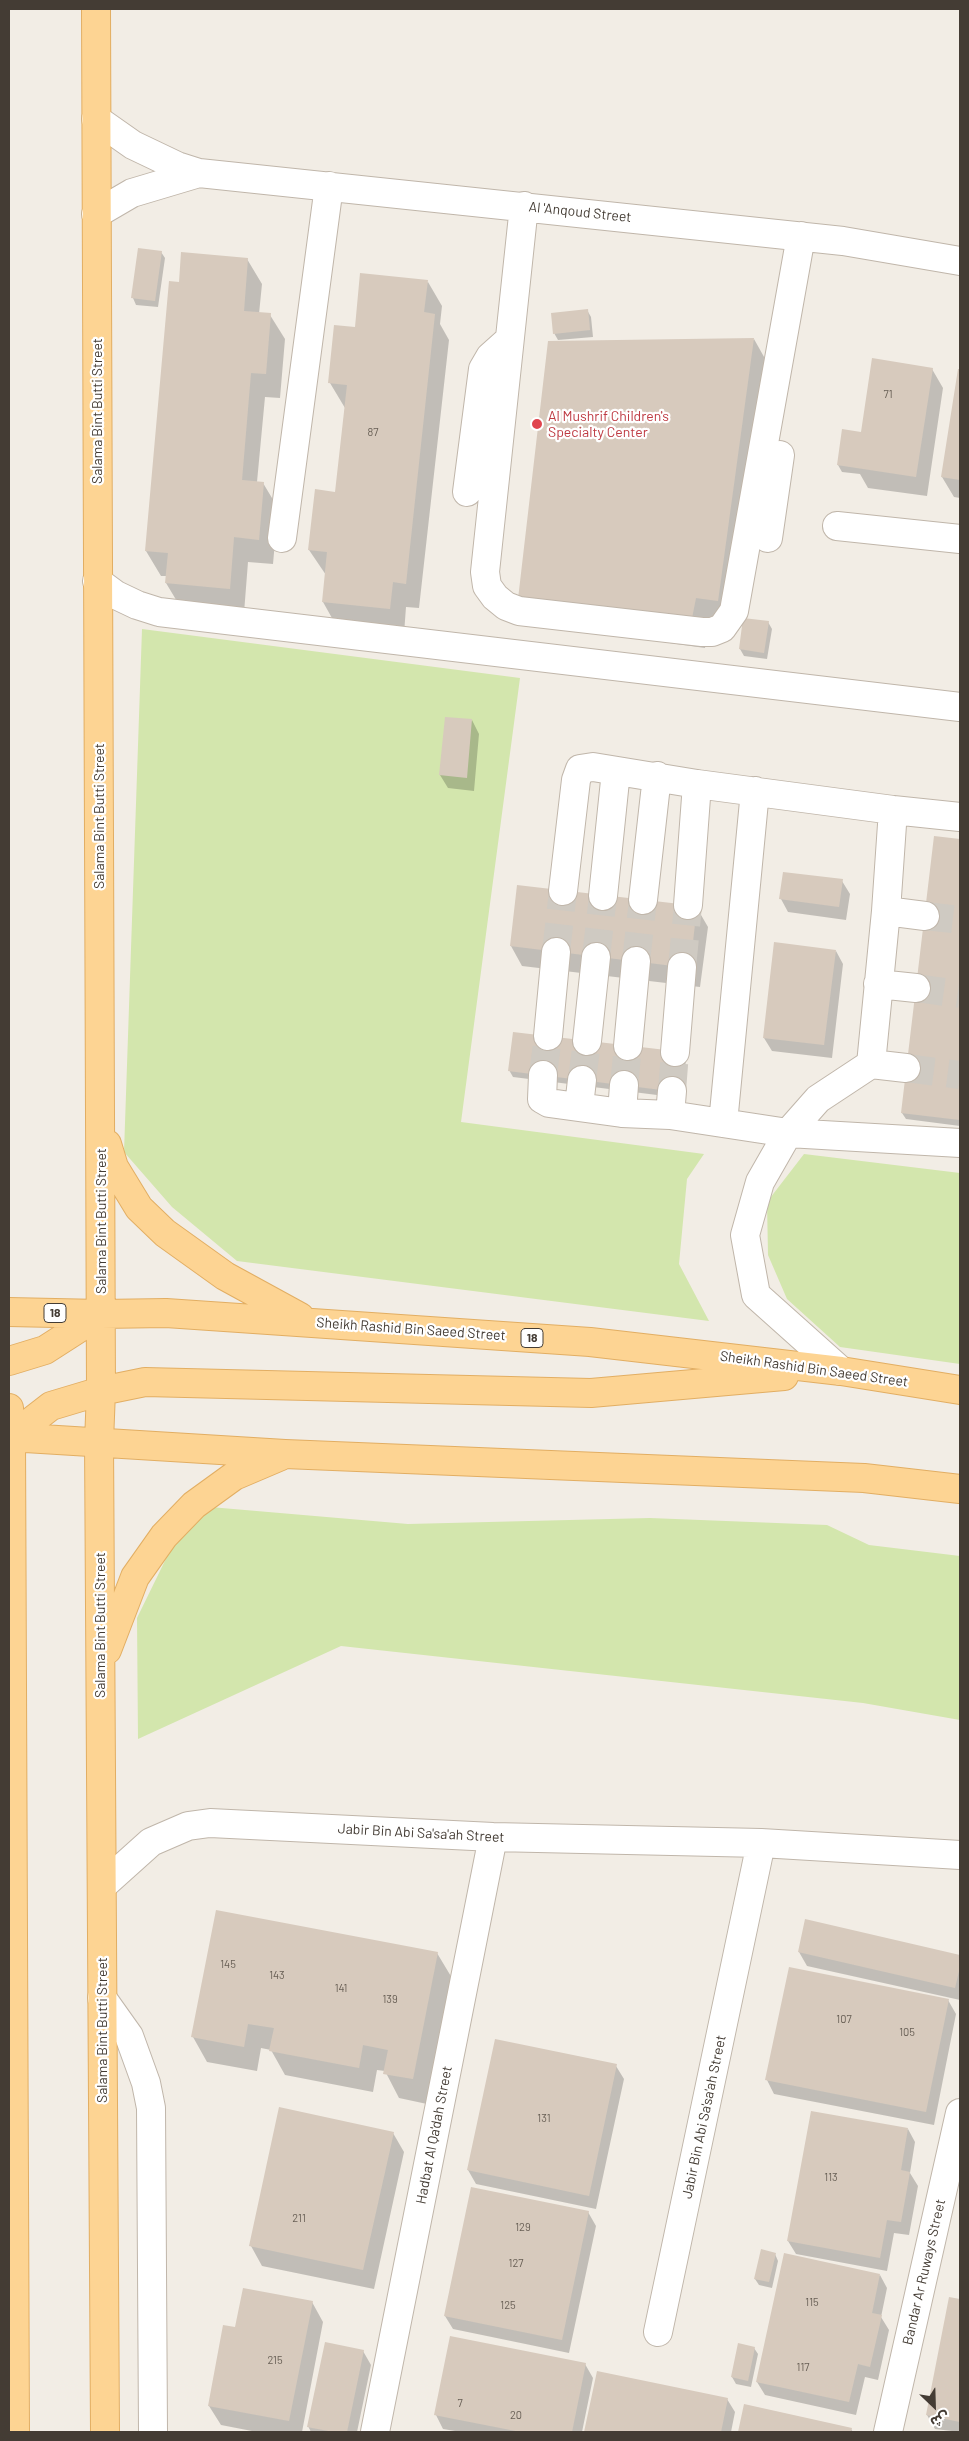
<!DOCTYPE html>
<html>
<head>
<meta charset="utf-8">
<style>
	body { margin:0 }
	#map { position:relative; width:969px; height:2441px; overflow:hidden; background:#f2ede5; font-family:Barlow,"Noto Sans Arabic",sans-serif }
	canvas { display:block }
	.frame { position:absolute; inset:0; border:10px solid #443c34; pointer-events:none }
	.north { position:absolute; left:909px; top:2381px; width:50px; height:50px; -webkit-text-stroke:4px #fff; paint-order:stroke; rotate:156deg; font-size:14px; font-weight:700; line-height:20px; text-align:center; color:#443c34 }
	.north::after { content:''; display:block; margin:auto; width:18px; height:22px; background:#443c34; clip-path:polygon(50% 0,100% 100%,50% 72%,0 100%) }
</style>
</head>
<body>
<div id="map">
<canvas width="969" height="2441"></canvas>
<div class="frame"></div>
<div class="north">ش</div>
</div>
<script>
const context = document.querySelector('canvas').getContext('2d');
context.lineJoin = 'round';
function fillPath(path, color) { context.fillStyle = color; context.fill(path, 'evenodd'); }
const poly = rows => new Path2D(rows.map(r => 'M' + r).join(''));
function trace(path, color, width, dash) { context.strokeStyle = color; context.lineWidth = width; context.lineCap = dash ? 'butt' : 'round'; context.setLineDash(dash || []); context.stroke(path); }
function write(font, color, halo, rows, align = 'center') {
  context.font = font + ' Barlow,sans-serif'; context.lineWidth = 4.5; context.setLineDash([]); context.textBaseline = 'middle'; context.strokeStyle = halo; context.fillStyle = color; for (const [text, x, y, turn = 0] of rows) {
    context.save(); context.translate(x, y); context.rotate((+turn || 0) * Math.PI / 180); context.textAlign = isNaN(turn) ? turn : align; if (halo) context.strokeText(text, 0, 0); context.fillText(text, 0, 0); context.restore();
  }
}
fillPath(poly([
	[142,629,520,678,461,1122,704,1154,687,1179,679,1264,709,1321,237,1261,172,1207,124,1152],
	[804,1154,960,1173,960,1364,840,1347,787,1299,768,1255,767,1202],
	[210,1507,408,1524,650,1518,827,1525,869,1545,960,1556,960,1720,863,1703,341,1646,138,1739,137,1618,181,1528]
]), '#d3e6ad');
fillPath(poly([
	[161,252,165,258,158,307,136,305,133,298],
	[247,259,262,284,259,314,270,315,285,339,280,398,265,397,257,482,263,483,278,508,273,564,248,562,244,613,181,608,166,583,167,576,161,576,146,551,180,283],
	[428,282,442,306,440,324,449,340,419,608,406,607,404,634,337,627,323,602,326,575,309,550,336,493,345,408,330,383,356,328],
	[587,310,591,317,593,337,558,340,554,333],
	[754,339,768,364,732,625,709,622,705,648,534,624],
	[932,369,943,388,927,496,868,488,860,474,842,472,838,465,860,433],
	[959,370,960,371,960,498,954,497,942,477],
	[768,622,772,629,767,659,744,656,740,649],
	[472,720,479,734,474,791,448,788,440,775],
	[935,837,960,840,960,1126,906,1119,902,1113],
	[842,881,850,894,846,920,788,912,781,899],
	[519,887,697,908,708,927,700,987,522,966,511,946],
	[836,951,843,964,832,1058,772,1051,764,1038],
	[686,1060,681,1098,513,1077,509,1070],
	[806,1921,960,1956,960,2000,807,1966,799,1952],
	[437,1953,452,1978,427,2104,399,2098,385,2071,377,2070,373,2092,285,2075,271,2050,261,2048,257,2071,207,2062,193,2037],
	[948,2000,956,2014,934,2125,774,2094,767,2080],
	[616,2066,624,2079,596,2209,476,2184,468,2170],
	[908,2129,915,2142,910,2173,918,2186,909,2235,894,2233,887,2271,796,2254,788,2241],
	[393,2133,404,2152,374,2289,262,2266,251,2246],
	[588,2212,596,2226,569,2353,453,2329,445,2316],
	[775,2254,778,2261,772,2288,759,2285,755,2279],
	[880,2275,887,2288,881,2317,889,2330,878,2380,865,2377,856,2415,765,2395,757,2382],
	[950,2298,960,2300,960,2432,935,2429,927,2415],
	[312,2302,323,2322,302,2432,257,2432,221,2425,209,2406,236,2329],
	[754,2348,758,2354,751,2387,736,2384,732,2377],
	[363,2351,371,2365,357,2432,311,2432,308,2426],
	[585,2364,593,2378,582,2432,461,2432,443,2429,436,2415],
	[598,2372,727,2399,735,2412,731,2432,585,2432],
	[745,2406,851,2429,853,2432,739,2432]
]), '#0003');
fillPath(poly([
	[138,248,162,251,155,301,131,298],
	[181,252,248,258,244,311,271,313,266,374,251,373,242,480,264,482,259,540,234,537,230,589,165,583,168,553,145,551,169,281,179,282],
	[360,273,428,280,424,312,435,314,406,584,393,582,390,609,322,602,327,552,308,550,315,489,335,492,347,385,328,383,334,325,355,327],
	[588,309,590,330,553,334,551,313],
	[754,338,718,601,696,598,691,623,518,599,548,341],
	[872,358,933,368,916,477,837,465,842,429,861,432],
	[958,369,960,369,960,480,941,477],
	[743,618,769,621,764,653,739,649],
	[445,717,472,719,467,778,439,775],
	[934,836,960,839,960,1120,901,1113],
	[783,872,843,879,839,907,779,899],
	[517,885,697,906,690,968,510,946],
	[774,942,836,950,824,1045,763,1038],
	[513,1032,683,1052,678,1092,508,1071],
	[216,1910,438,1952,413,2079,383,2074,388,2050,363,2045,359,2068,269,2051,274,2028,248,2024,244,2047,191,2037],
	[805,1919,960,1955,960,1967,955,1988,798,1952],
	[789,1967,949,1999,926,2112,765,2080],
	[495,2039,617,2064,589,2196,467,2170],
	[279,2107,394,2132,363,2270,249,2246],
	[811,2111,908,2128,901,2170,910,2172,901,2222,887,2220,880,2258,787,2241],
	[471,2187,589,2211,562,2340,444,2316],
	[761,2249,776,2253,769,2282,754,2279],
	[784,2253,880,2274,872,2313,882,2315,870,2367,858,2364,849,2402,756,2382],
	[243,2288,313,2301,289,2421,208,2406,223,2325,235,2327],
	[949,2297,960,2299,960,2422,926,2415],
	[450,2336,586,2363,572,2432,521,2432,434,2415],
	[325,2342,364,2350,347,2432,334,2432,307,2427],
	[738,2343,755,2347,748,2381,731,2377],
	[597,2371,728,2398,721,2432,584,2432],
	[744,2404,852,2428,851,2432,738,2432]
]), '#d7cabd');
trace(poly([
	[925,916,960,920],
	[556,952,563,891],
	[596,957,603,896],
	[636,961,643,900],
	[682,967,688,905],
	[916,988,960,994],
	[906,1068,960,1075],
	[543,1075,548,1036],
	[582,1080,587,1041],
	[624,1085,628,1046],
	[672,1091,675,1052]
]), '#cfcac2', 28, [28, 14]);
const minor = poly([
	[96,119,133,145,177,166,199,173,843,241,960,261],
	[524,206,485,572,487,586,495,597,506,606,519,611,702,632,712,632,722,628,734,611,801,236],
	[96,214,132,193,199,173],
	[467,492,483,369,490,357,509,340],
	[837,526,960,539],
	[282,538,329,186],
	[768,538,780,455],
	[97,581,116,595,137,605,159,612,960,707],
	[563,891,576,780,580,769,593,767,697,784,893,810,960,817],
	[603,896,616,771],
	[643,900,657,776],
	[688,905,697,784],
	[886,911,925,916],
	[878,984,916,988],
	[548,1036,556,952],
	[587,1041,596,957],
	[628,1046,636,961],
	[675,1052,682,967],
	[871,1064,886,911,893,810],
	[543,1075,542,1099,549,1103,622,1113,670,1115,788,1133,960,1143],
	[579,1106,582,1080],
	[622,1113,624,1085],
	[670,1115,672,1091],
	[723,1123,755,791],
	[841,1371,756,1295,745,1235,760,1182,788,1133,818,1099,871,1064,906,1068],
	[102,1886,151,1842,188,1826,210,1823,493,1837,761,1843,960,1855],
	[102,1998,129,2036,146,2083,151,2108,153,2432],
	[658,2332,761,1843],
	[375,2432,493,1837],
	[888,2432,960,2113]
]);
const major = poly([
	[96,9,101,1391,99,1442,105,2432],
	[107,1144,114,1167,139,1208,165,1233,225,1276,300,1317],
	[9,1312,101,1314,166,1313,590,1342,841,1371,960,1390],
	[9,1361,45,1350,101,1314],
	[9,1408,11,1437,15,2432],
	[9,1437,285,1454,864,1478,960,1489],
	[11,1437,51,1406,101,1391,145,1382,591,1393,784,1376],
	[107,1650,135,1577,164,1536,194,1505,234,1476,281,1456]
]);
trace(minor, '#c0b6aa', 30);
trace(major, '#e2ae63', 30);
trace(minor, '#fff', 28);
trace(major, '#fdd493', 28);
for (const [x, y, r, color] of [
	[537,424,6,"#e0444e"]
]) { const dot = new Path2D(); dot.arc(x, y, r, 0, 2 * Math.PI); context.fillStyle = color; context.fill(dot); trace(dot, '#fff', 2); }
write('11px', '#696056', null, [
	["71",888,394],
	["87",373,432],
	["145",228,1964],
	["143",277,1975],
	["141",341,1988],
	["139",390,1999],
	["107",844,2019],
	["105",907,2032],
	["131",544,2118],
	["113",831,2177],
	["211",299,2218],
	["129",523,2227],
	["127",516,2263],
	["115",812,2302],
	["125",508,2305],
	["215",275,2360],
	["117",803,2367],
	["7",460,2403],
	["20",516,2415]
]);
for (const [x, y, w] of [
	[55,1313,22],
	[532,1338,22]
]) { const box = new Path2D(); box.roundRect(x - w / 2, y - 9.5, w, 19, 4); context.fillStyle = '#fff'; context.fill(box); trace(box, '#443c34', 1); }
write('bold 12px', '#443c34', null, [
	["18",55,1313],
	["18",532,1338]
]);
write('14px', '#443c34', '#fff', [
	["Al 'Anqoud Street",580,212,6],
	["Salama Bint Butti Street",97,411,-90],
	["Salama Bint Butti Street",99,816,-90],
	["Salama Bint Butti Street",101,1221,-90],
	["Sheikh Rashid Bin Saeed Street",411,1329,4],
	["Sheikh Rashid Bin Saeed Street",814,1369,8],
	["Salama Bint Butti Street",100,1625,-90],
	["Jabir Bin Abi Sa'sa'ah Street",421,1833,3],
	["Salama Bint Butti Street",102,2030,-90],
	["Jabir Bin Abi Sa'sa'ah Street",704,2117,-78],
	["Hadbat Al Qa'dah Street",434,2135,-79],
	["Bandar Ar Ruways Street",924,2272,-77]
]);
write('14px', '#be3a42', '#fff', [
	["Al Mushrif Children's",548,416],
	["Specialty Center",548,432]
], 'left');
</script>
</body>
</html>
